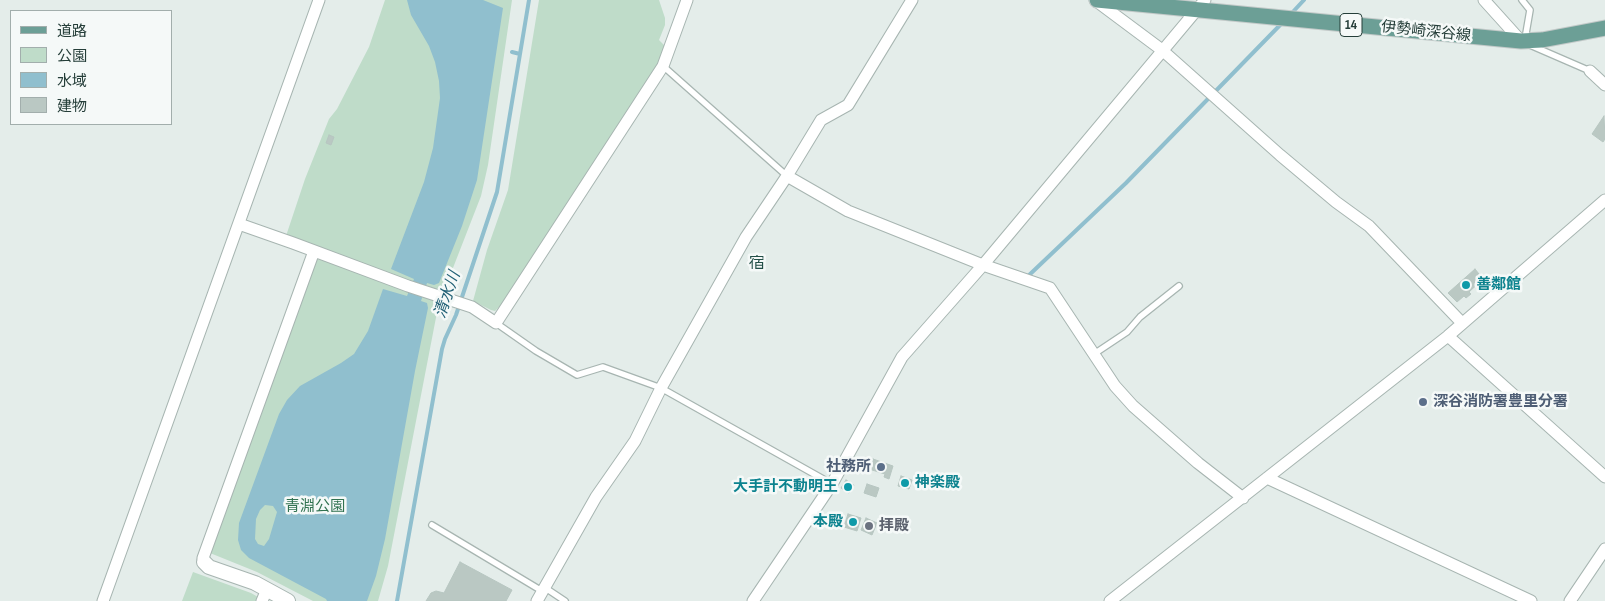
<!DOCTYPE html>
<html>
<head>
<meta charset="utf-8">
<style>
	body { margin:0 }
	#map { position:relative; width:1605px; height:601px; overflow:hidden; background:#e4edea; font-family:"Sofia Sans Condensed","Noto Sans JP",sans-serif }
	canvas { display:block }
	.legend { position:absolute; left:10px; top:10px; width:162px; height:115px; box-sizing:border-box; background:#f5f9f8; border:1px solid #a2aeac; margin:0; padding:6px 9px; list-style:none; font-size:15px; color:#253e39 }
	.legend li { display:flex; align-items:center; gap:10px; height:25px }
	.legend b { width:25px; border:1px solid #a2aeac }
</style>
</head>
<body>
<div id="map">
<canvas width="1605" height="601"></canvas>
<ul class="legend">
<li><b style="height:6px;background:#6c9f96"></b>道路</li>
<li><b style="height:14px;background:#bfdcc9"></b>公園</li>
<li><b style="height:14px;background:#90bfce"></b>水域</li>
<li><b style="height:14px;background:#bac8c3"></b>建物</li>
</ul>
</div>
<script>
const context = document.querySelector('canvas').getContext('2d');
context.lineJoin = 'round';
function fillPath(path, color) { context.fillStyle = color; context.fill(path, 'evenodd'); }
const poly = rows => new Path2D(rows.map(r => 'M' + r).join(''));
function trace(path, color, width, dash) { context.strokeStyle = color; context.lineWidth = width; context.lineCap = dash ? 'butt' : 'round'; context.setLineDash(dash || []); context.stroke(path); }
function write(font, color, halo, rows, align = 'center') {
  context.font = font + ' "Sofia Sans Condensed","Noto Sans JP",sans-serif'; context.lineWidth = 5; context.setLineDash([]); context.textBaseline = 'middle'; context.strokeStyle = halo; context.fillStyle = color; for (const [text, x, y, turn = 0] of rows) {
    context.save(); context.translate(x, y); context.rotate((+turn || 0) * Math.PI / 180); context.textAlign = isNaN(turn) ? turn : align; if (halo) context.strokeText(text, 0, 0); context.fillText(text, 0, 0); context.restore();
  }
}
fillPath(poly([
	[385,0,512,0,488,165,481,196,444,291,409,281,286,236,305,179,329,119,337,109,369,47],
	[539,0,659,0,665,18,665,25,659,40,665,46,658,64,502,304,495,311,491,310,473,301,487,250,508,190],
	[317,259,325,261,439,302,388,566,378,601,313,601,257,572,210,553,314,261],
	[193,572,251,593,258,597,257,601,182,601]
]), '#bfdcc9');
fillPath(poly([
	[407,0,483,0,503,8,477,180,462,226,439,283,434,285,427,283,421,301,427,303,428,308,415,371,385,539,376,576,367,601,327,601,326,599,249,558,241,550,238,540,239,523,279,414,287,400,300,386,341,363,354,354,368,331,383,289,407,296,414,279,391,269,424,182,433,148,440,98,439,81,435,62,429,46,411,15],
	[265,505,273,506,277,512,269,539,264,546,258,544,255,539,256,519,260,510]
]), '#90bfce');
trace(poly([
	[1290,15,1304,0],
	[512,52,520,54],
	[1026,278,1126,183,1283,22],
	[397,601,442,349,445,339,456,315,497,192,529,0]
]), '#90bfce', 4);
const building = poly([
	[1604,116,1605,139,1603,142,1592,134,1604,116],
	[329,135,334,137,331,145,326,143,329,135],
	[1475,269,1483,279,1469,292,1471,294,1466,298,1464,296,1457,302,1448,293,1475,269],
	[873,459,893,466,889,479,884,477,885,474,869,469,873,459],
	[901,476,912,480,909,489,898,486,901,476],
	[846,480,854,485,849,493,841,488,846,480],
	[867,484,879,488,876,497,864,493,867,484],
	[848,514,861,518,857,531,844,527,848,514],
	[866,518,877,523,872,535,861,530,866,518],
	[460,562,512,590,506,601,426,601,431,593,436,591,444,593,460,562]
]);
fillPath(building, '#bac8c3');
trace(building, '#b7c6c1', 1);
const service = poly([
	[1522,0,1530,10,1525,39],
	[1530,45,1590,71],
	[663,66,787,176],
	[496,323,536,351,577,375,603,367,661,388,832,484],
	[1094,354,1127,332,1140,317,1179,286],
	[432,525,542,591],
	[544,587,565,601]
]);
const minor = poly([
	[1095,0,1162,50,1280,155,1336,202,1369,226,1462,323],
	[1484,0,1521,41],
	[1590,71,1605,85],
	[787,176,848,211,983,265,1050,288,1115,386,1133,406,1198,463,1243,498],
	[239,224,293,243,408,286,472,307,496,323,663,66,687,0],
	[1448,336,1605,477],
	[1267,478,1531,601],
	[204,562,203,558,314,251],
	[103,601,319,0],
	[262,601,267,589],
	[537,601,596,497,635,441,661,388,746,237,787,176,821,120,848,105,912,0],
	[753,601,832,484,902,357,983,265,1205,0],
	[1110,601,1448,336,1605,200],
	[1570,601,1605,549]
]);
const tertiary = poly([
	[204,562,209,567,255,583,288,601]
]);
const primary = poly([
	[1097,0,1521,41,1542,40,1605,28]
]);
trace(service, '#a7b5b1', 8);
trace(minor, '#a7b5b1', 13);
trace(tertiary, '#a7b5b1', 16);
trace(primary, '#c2c9c8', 17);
trace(service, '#fff', 5.5);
trace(minor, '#fff', 11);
trace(tertiary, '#fff', 14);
trace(primary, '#6c9f96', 15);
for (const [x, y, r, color] of [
	[1466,285,5,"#0f9aa8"],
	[1423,402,5,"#5c6f8a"],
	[881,467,5,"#5c6f8a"],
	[905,483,5,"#0f9aa8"],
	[848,487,5,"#0f9aa8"],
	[853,522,5,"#0f9aa8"],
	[869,526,5,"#6b7280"]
]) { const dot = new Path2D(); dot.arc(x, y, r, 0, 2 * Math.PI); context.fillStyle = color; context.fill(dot); trace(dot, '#f5f9f8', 2); }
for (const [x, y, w] of [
	[1351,25,22]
]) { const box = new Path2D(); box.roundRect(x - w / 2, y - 11.5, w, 23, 4); context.fillStyle = '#f5f9f8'; context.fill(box); trace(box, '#253e39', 1); }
write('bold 14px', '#253e39', null, [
	["14",1351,25]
]);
write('15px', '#253e39', '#f5f9f8', [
	["伊勢崎深谷線",1426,32,6]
]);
write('bold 15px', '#0d838f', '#f5f9f8', [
	["善鄰館",1476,285],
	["神楽殿",915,483],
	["大手計不動明王",838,487,"right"],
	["本殿",843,522,"right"]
], 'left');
write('bold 15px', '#4e5e75', '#f5f9f8', [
	["深谷消防署豊里分署",1433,402],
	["社務所",871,467,"right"]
], 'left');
write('15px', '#317250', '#f5f9f8', [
	["青淵公園",315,507]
]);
write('bold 15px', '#5b616d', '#f5f9f8', [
	["拝殿",879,526]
], 'left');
write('16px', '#224f47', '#f5f9f8', [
	["宿",757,264]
]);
write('italic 16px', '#226176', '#f5f9f8', [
	["清水川",448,295,-71]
]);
</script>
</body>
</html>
